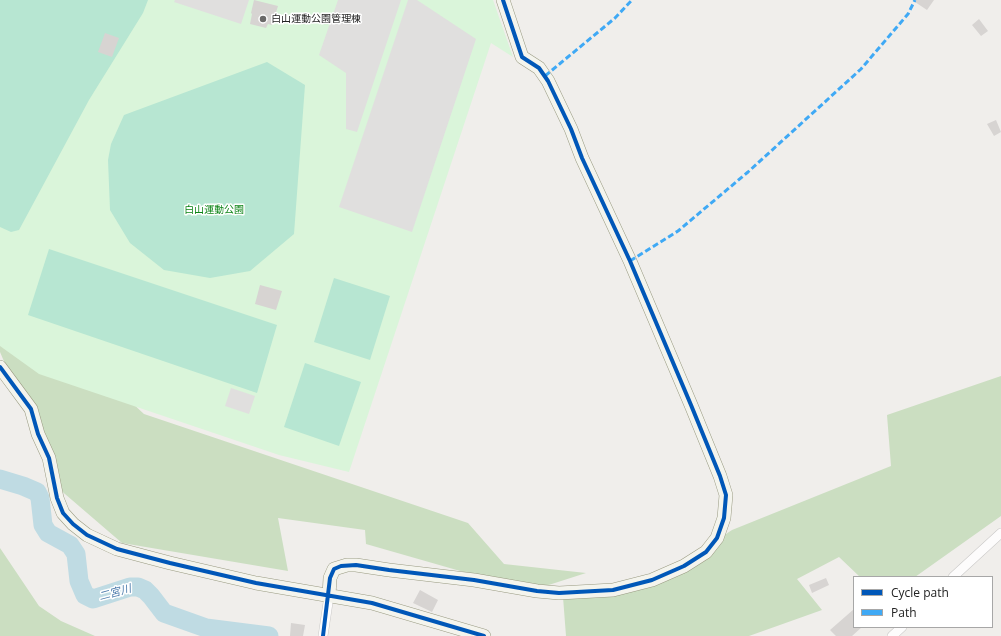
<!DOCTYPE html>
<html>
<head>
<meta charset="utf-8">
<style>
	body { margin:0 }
	#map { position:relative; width:1001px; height:636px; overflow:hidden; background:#f0eeeb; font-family:"Open Sans",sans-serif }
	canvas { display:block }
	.legend { position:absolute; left:853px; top:576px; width:140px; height:52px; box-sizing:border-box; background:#fff; border:1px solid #a7a7a7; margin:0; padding:5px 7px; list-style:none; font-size:12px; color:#222 }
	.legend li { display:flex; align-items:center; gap:8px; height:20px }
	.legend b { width:20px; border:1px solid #a7a7a7 }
</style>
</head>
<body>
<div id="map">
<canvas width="1001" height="636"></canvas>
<ul class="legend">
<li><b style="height:5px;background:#0057b8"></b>Cycle path</li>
<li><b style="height:5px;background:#3fa9f5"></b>Path</li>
</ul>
</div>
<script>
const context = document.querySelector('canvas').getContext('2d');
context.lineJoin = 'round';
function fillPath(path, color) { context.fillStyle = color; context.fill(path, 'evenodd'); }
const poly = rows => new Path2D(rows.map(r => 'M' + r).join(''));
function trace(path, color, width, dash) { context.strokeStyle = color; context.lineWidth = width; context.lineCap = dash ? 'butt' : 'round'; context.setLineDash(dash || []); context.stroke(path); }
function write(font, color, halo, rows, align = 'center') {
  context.font = font + ' "Open Sans","Noto Sans JP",sans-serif'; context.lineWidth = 3; context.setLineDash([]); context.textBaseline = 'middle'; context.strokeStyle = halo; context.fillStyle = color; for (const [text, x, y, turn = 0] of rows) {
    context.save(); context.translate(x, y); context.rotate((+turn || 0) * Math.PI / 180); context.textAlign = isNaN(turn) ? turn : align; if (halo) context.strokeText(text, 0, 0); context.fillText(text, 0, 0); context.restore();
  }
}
fillPath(poly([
	[0,287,76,351,144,414,468,523,504,564,586,573,530,591,366,544,365,530,278,518,288,571,122,543,58,488,0,352],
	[1001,376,1001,516,915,577,860,577,839,557,797,579,822,610,749,636,566,636,563,597,659,578,732,530,891,466,887,415],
	[0,548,39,606,61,621,95,636,0,636]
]), '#cbdec1');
fillPath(poly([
	[0,0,493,0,513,57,491,43,349,472,279,455,39,374,0,346]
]), '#daf5da');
fillPath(poly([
	[0,0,148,0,143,13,89,100,19,230,11,232,0,227],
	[267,62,305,85,294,234,250,271,210,278,164,270,130,243,110,210,108,160,111,144,124,115],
	[49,249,277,325,257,393,28,315],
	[334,278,390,296,370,360,314,342],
	[305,363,361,382,339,446,284,427]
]), '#b7e6d2');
fillPath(poly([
	[175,0,249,0,241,24,174,2],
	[338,0,401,0,357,132,346,129,346,73,319,55],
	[408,0,417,0,476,39,412,232,339,207],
	[231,388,255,396,249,414,225,406]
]), '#e0dfde');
trace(poly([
	[0,479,23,486,37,492,40,498,43,525,48,533,70,545,76,554,79,581,85,595,93,599,130,587,138,587,145,590,151,596,164,613,206,628,269,636]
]), '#bfdbe3', 19);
fillPath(poly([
	[254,0,278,6,272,25,268,24,266,28,250,24,252,14,251,13],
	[912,0,934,0,927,10],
	[979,19,988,31,981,36,972,25],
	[105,33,119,38,112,57,98,52],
	[996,120,1001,132,994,136,987,124],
	[260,285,282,291,276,310,255,304],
	[826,578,829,585,812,593,809,585],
	[420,590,438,600,432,612,413,603],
	[854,609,854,627,862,627,852,636,836,636,830,630],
	[291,623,305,625,303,636,290,636]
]), '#d7d4d2');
const street = poly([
	[953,577,1001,533],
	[323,636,329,596],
	[892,636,902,627]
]);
const secondary = poly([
	[0,367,31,409,38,434,49,458,57,498,63,513,73,524,87,535,117,549,170,563,256,583,372,603,484,636],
	[329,596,330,578,334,569,347,565,356,565,389,570,474,580,537,591,559,593,613,590,652,580,684,566,706,552,717,538,724,518,726,495,720,476,691,405,630,261,582,158,571,129,548,81,539,68,522,57,503,0]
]);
trace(street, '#c9c8c7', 10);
trace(secondary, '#999a82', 14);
trace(street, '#fdfcfc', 9);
trace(secondary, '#f4f4ed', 13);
trace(poly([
	[545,76,615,18,632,0],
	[630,261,678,231,748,172,861,69,908,14,915,0]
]), '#3fa9f5', 3, [6, 3]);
trace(poly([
	[0,367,31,409,38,434,49,458,57,498,63,513,73,524,87,535,117,549,170,563,256,583,372,603,484,636],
	[323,636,330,578,334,569,341,566,356,565,389,570,474,580,537,591,559,593,613,590,652,580,684,566,706,552,717,538,724,518,726,495,720,476,691,405,630,261,582,158,571,129,548,81,539,68,522,57,503,0]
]), '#0057b8', 4);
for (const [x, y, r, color] of [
	[263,19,4,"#6a6968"]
]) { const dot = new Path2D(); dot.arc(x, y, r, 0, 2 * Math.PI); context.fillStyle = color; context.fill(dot); trace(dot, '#fff', 1.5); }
write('10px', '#222', '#fff', [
	["白山運動公園管理棟",271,19]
], 'left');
write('10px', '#0c8416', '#fff', [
	["白山運動公園",214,210]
]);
write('italic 11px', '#4a7aab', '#fff', [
	["二宮川",115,593,-15]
]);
</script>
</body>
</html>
